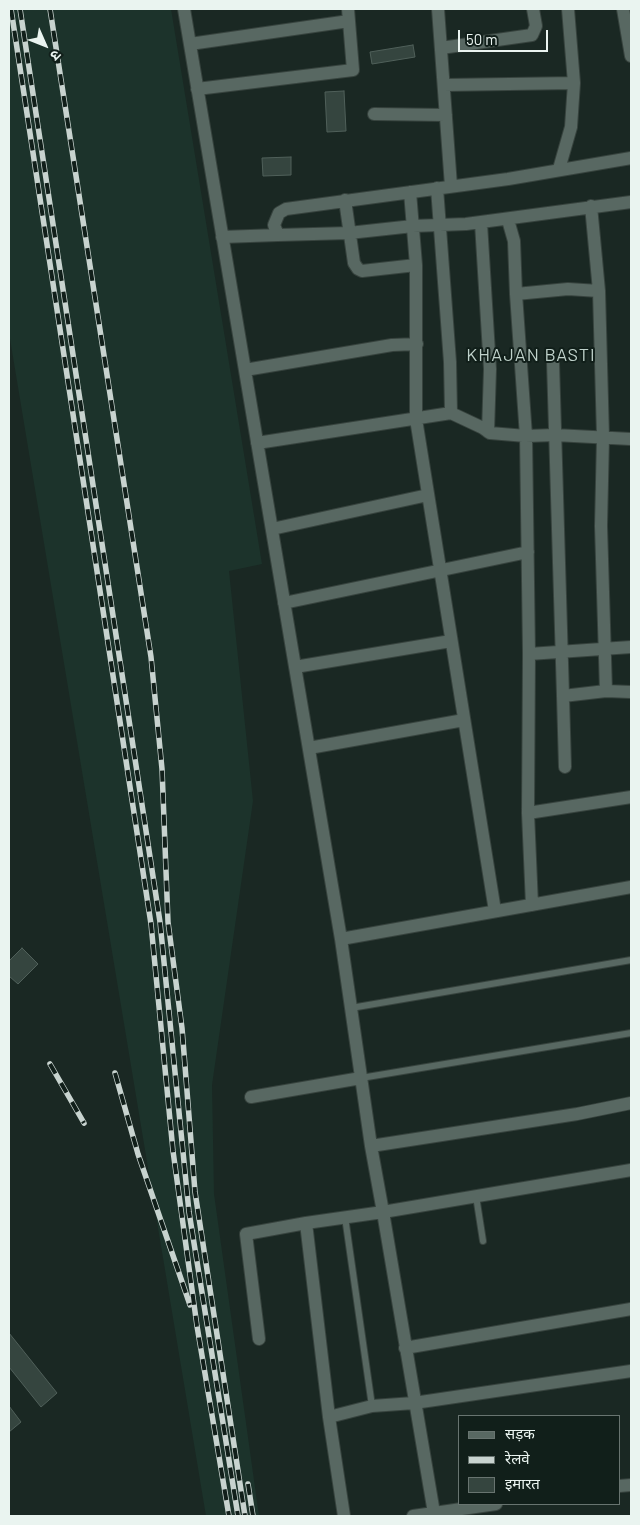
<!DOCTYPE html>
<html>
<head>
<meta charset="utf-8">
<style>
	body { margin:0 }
	#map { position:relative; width:640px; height:1525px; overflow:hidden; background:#1a2823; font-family:Barlow,"Noto Sans Devanagari",sans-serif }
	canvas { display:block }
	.frame { position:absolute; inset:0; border:10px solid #eaf4f0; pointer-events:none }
	.legend { position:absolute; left:458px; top:1415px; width:162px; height:90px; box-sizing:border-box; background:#111f1a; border:1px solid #687470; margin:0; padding:6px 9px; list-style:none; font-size:15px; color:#eaf4f0 }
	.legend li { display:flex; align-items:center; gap:10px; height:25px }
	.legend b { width:25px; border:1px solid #687470 }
	.north { position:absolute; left:20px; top:20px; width:50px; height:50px; -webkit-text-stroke:4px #111f1a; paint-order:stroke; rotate:134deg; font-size:14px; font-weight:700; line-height:20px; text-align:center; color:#eaf4f0 }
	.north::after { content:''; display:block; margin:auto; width:18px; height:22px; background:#eaf4f0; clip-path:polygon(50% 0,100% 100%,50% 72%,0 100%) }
	.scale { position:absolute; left:458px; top:30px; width:90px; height:22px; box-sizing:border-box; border:2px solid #eaf4f0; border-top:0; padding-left:6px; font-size:15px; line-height:18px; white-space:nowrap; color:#eaf4f0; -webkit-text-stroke:4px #111f1a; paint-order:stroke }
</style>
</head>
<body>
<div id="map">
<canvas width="640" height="1525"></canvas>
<div class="frame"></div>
<ul class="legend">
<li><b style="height:6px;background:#586862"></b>सड़क</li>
<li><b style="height:6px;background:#c8d3cf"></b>रेलवे</li>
<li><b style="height:14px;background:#35453f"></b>इमारत</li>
</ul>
<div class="north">उ</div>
<div class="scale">50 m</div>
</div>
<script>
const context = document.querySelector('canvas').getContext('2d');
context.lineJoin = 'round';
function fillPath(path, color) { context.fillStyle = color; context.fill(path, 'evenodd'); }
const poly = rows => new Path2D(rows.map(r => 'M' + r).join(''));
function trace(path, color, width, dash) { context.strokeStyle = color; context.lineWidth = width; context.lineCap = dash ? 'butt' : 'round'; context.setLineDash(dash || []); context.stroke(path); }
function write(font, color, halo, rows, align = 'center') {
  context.font = font + ' Barlow,sans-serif'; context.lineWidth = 4; context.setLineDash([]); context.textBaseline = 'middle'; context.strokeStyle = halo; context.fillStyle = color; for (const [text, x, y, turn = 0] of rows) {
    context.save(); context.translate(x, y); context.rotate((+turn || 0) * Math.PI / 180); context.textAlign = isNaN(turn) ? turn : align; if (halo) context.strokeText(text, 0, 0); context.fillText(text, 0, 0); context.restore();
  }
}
fillPath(poly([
	[9,9,171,9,262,564,229,571,253,801,212,1085,214,1194,259,1516,206,1516,9,333]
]), '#1c332b');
const building = poly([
	[413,45,415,57,372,64,370,52,413,45],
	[344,91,346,131,327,132,325,92,344,91],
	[291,157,291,175,263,176,262,158,291,157],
	[22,948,38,964,18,984,9,976,9,961,22,948],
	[9,1333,57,1393,41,1407,9,1367,9,1333],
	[9,1406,21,1422,9,1432,9,1406]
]);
fillPath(building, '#35453f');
trace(building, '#50605a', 1);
const lane = poly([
	[351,1008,631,960],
	[361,1078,631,1033],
	[476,1196,483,1241],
	[345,1217,372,1406]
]);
const street = poly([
	[184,9,341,939,371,1146,383,1212,631,1170],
	[438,9,451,186],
	[623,9,631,56],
	[190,44,349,21],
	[441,48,532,35,536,26,533,9],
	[444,85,574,83],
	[197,89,353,70,348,9],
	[374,114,446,115],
	[631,158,508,179,286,209,279,213,274,225,278,235,349,233,413,226,466,224,631,202],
	[559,169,571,127,574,83,568,9],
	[437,188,450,362,451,413],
	[410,192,416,265,416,419,495,911],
	[345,200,354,263,358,269,362,271,416,265],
	[591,206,599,291,603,437,601,526,606,691],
	[508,220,514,241,516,294,526,436,529,654,528,813,532,905],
	[481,223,490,369,488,432],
	[222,237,278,235],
	[516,294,568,289,599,291],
	[553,362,563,696],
	[245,370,392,345,417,344],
	[257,443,451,413,483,428,490,433,526,436,555,435,631,439],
	[272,529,428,495],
	[284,603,528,552],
	[529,654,631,647],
	[295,667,451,641],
	[309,748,464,720],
	[565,767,563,696,606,691,631,692],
	[528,813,631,797],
	[341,939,631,887],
	[251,1097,361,1078],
	[371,1146,577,1114,631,1103],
	[259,1339,246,1234,306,1223],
	[405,1348,631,1309],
	[329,1417,372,1406,414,1403,631,1371],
	[619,1486,631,1485],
	[344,1516,329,1417,306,1223,383,1212,434,1513,496,1504],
	[413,1516,434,1513]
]);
trace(lane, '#37433e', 8);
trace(street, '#37433e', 14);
trace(lane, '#586862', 6);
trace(street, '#586862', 12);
const rail = poly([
	[11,9,151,924,173,1151,197,1326,229,1516],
	[20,9,160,922,189,1212,238,1516],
	[50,9,151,657,162,769,168,922,182,1028,195,1192,245,1516],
	[50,1064,84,1123],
	[115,1073,138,1154,190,1305],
	[248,1484,253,1516]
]);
trace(rail, '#c8d3cf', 5.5);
trace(rail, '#111f1a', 4, [11]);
context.letterSpacing = '1px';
write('18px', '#c0d2cb', '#111f1a', [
	["KHAJAN BASTI",531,355]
]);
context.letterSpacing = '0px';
</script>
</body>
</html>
